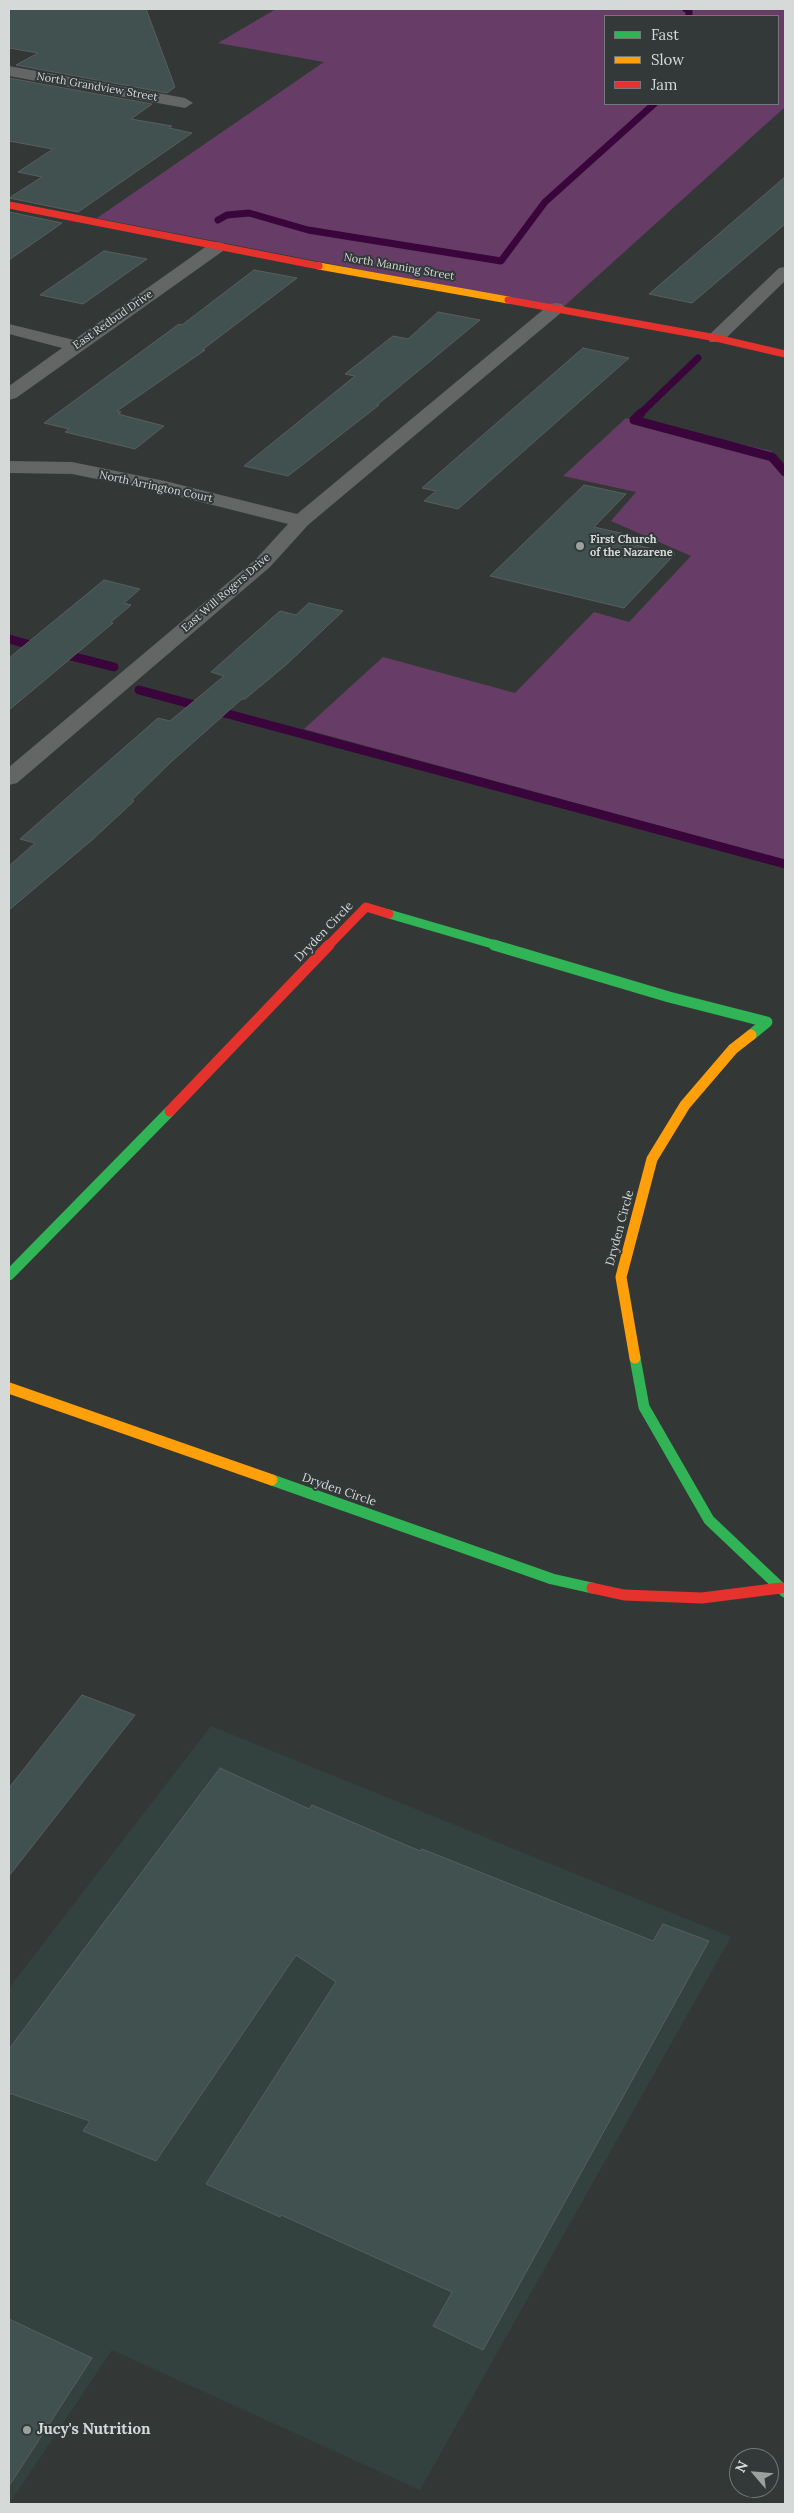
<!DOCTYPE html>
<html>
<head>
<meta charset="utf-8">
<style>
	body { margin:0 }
	#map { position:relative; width:794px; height:2513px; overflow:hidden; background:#333837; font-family:Lora,serif }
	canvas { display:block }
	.frame { position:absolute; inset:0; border:10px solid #d5d9d8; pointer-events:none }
	.legend { position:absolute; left:604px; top:15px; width:175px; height:90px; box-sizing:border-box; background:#323938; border:1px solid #737978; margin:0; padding:6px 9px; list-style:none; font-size:15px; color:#d5d9d8 }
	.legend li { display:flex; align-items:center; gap:10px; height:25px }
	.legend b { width:25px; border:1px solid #737978 }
	.north { position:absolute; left:729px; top:2448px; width:50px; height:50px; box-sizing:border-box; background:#323938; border:1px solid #737978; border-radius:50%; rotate:297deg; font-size:14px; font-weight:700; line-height:20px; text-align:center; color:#d5d9d8 }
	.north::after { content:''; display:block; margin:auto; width:18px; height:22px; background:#9ca1a0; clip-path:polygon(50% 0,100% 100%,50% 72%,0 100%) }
</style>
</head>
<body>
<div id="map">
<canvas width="794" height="2513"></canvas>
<div class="frame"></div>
<ul class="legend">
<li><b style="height:6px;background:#30b455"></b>Fast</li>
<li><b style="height:6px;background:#ff9f0a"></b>Slow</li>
<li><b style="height:6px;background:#e5322d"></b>Jam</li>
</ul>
<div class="north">N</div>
</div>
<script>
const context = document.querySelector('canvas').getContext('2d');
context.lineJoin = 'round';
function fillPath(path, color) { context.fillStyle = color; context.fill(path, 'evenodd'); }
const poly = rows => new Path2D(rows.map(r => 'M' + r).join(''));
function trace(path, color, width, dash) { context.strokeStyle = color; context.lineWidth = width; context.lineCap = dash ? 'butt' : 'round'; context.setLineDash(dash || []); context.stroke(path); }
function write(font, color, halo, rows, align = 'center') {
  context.font = font + ' Lora,serif'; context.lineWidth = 4; context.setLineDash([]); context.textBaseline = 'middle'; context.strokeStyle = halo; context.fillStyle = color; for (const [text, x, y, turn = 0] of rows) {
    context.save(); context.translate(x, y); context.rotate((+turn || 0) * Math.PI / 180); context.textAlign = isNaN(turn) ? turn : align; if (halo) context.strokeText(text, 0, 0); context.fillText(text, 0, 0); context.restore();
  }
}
fillPath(poly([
	[211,1726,731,1937,420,2490,112,2350,9,2504,9,1988]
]), '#33413f');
fillPath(poly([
	[276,9,785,9,785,107,561,309,97,218,324,62,218,43],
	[605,16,778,16,778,104,605,104],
	[626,418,771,451,785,469,785,860,304,729,383,657,515,693,594,612,629,622,691,556,611,521,636,492,563,476]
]), '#673d67');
trace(poly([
	[686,9,689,10,689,16],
	[218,220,227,215,249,213,308,230,501,261,545,202,654,104],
	[640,414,698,358]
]), '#39053b', 7);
trace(poly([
	[641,413,634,420,772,457,785,472],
	[9,639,41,648],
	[59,653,114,667],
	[139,690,785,864]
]), '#39053b', 9);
const building = poly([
	[9,9,146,9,175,87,167,93,16,65,38,53,9,48,9,9],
	[9,78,152,104,131,119,172,126,169,128,192,133,78,212,9,198,42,177,18,172,53,149,9,141,9,78],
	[785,177,785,224,692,303,649,294,785,177],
	[9,212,62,223,9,260,9,212],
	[104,251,147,259,83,304,40,295,104,251],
	[254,270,297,278,202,350,205,350,117,411,121,412,118,414,164,426,135,449,65,432,69,429,44,423,179,324,182,325,254,270],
	[438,312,480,320,377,405,379,405,288,476,244,466,355,376,345,374,393,336,408,339,438,312],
	[583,348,629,358,458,509,424,501,436,491,422,488,583,348],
	[584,485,626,494,594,527,643,538,636,545,675,554,624,608,490,576,584,485],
	[104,580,140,589,124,603,131,605,111,622,113,623,9,710,9,658,104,580],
	[309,603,343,611,287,664,245,699,242,699,171,762,132,800,134,801,92,840,9,910,9,866,35,843,20,839,158,718,170,721,224,676,211,672,280,611,296,615,309,603],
	[82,1695,135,1715,9,1876,9,1788,82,1695],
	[220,1768,309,1809,312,1805,420,1851,422,1849,653,1941,663,1924,709,1941,483,2350,433,2326,452,2292,281,2215,280,2217,206,2184,336,1982,296,1955,156,2161,83,2131,90,2121,9,2093,9,2049,220,1768],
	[9,2319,92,2358,9,2486,9,2319]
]);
fillPath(building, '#40514f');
trace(building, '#5a5e5d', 1);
fillPath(poly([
	[9,66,185,98,193,103,185,108,9,76,9,66],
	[217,242,223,243,226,247,223,251,16,398,9,400,9,386,62,348,9,334,9,324,74,340,211,243,217,242],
	[785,267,785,281,722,342,710,342,707,338,710,334,779,268,785,267],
	[556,303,562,304,565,308,562,312,308,525,270,567,17,783,9,785,9,767,256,559,288,524,165,493,72,474,9,473,9,461,72,462,165,481,297,514,550,304,556,303]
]), '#646666');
trace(poly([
	[389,914,499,946]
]), '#30b455', 9);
trace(poly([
	[494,945,669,997,767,1022,751,1035],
	[9,1275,170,1111],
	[635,1358,644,1407,709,1520,785,1592],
	[272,1480,552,1579,592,1588]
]), '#30b455', 11);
trace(poly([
	[319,266,508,300]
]), '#ff9f0a', 7);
trace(poly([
	[635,1358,621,1277,652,1159,685,1105,733,1049,751,1035],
	[9,1388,272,1480]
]), '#ff9f0a', 11);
trace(poly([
	[9,205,319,266],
	[508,300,716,338,785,354]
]), '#e5322d', 7);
trace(poly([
	[328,946,366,907,389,914]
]), '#e5322d', 9);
trace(poly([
	[170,1111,329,945],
	[592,1588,624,1595,702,1598,781,1588]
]), '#e5322d', 11);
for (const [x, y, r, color] of [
	[580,546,5,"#9ca1a0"],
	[27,2430,5,"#9ca1a0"]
]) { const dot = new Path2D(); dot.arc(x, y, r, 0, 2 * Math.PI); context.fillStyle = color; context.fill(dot); trace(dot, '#323938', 2); }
write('11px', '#d5d9d8', '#323938', [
	["North Grandview Street",97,87,10],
	["North Manning Street",399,267,10],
	["East Redbud Drive",113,320,-35],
	["North Arrington Court",156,487,12],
	["East Will Rogers Drive",226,593,-41]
]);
write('bold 11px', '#d5d9d8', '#323938', [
	["First Church",590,540],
	["of the Nazarene",590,553]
], 'left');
write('12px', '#d5d9d8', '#323938', [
	["Dryden Circle",324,932,-46],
	["Dryden Circle",620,1228,-75],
	["Dryden Circle",339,1490,19]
]);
write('bold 15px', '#d5d9d8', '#323938', [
	["Jucy's Nutrition",37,2430]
], 'left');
</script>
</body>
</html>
